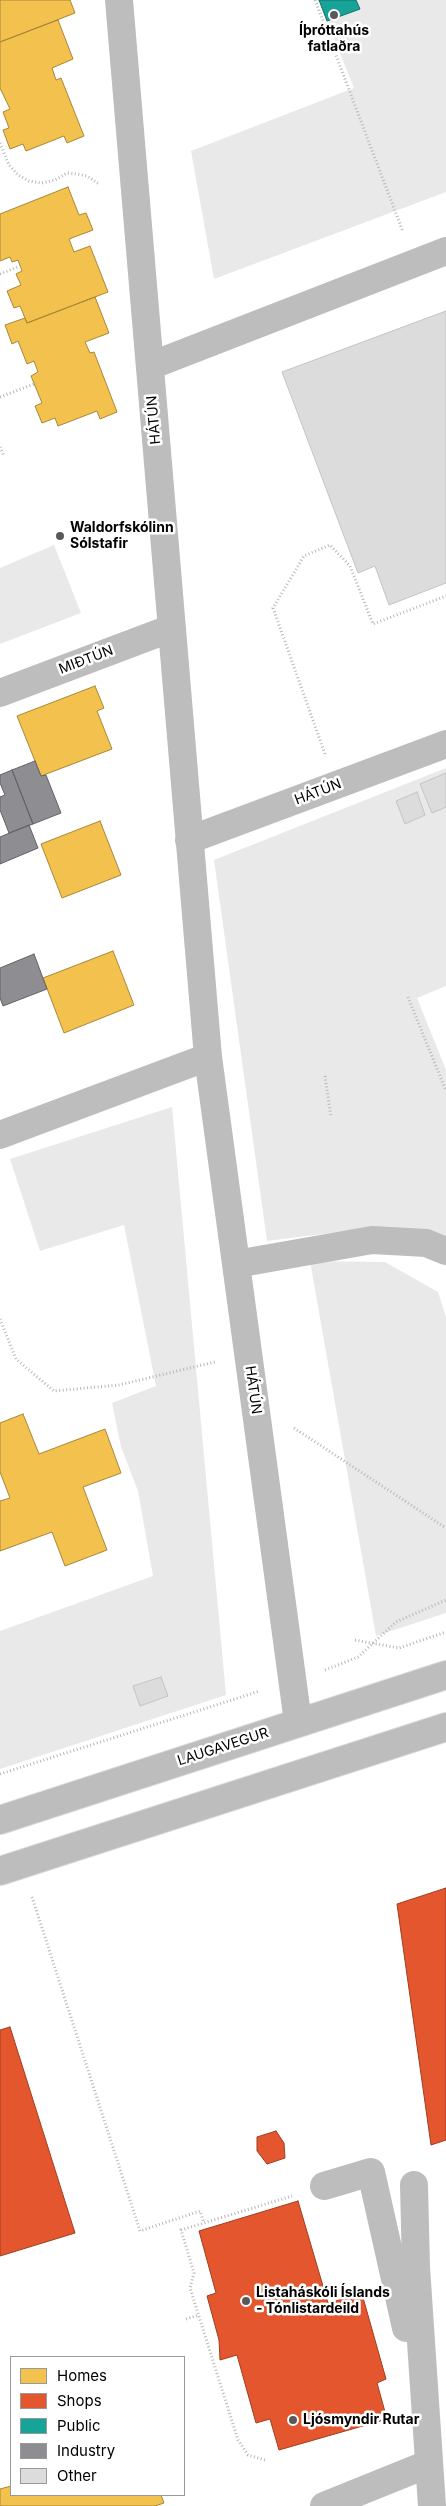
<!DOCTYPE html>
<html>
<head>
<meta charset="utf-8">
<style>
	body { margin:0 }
	#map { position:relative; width:446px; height:2506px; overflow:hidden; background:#fff; font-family:Inter,sans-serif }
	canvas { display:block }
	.legend { position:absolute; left:10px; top:2356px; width:175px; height:140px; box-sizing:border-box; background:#fff; border:1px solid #999; margin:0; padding:6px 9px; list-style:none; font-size:15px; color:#000 }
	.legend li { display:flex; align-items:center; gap:10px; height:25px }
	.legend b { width:25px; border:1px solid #999 }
</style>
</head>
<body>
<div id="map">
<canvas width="446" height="2506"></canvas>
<ul class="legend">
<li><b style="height:14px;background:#f2c14e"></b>Homes</li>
<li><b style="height:14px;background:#e4572e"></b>Shops</li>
<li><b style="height:14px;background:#17a398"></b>Public</li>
<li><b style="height:14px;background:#8d8d92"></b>Industry</li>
<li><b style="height:14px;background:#dcdcdc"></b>Other</li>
</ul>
</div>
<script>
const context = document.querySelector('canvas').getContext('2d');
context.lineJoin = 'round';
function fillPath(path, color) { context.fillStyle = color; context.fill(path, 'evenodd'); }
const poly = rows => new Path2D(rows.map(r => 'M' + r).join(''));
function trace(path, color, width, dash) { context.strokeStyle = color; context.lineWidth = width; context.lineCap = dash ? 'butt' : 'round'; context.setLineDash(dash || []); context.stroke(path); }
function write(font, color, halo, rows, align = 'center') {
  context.font = font + ' Inter,sans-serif'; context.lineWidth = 5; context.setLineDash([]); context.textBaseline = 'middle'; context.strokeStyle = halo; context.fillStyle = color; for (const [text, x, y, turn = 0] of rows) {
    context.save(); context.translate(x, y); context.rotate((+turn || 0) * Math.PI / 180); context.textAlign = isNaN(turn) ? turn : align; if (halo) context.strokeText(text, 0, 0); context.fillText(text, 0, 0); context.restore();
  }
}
fillPath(poly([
	[356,0,446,0,446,192,214,279,191,151,354,88,327,21,359,9],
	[54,545,81,613,0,644,0,568],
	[446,768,446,986,417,998,446,1070,446,1240,379,1227,267,1241,214,860],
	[172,1107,226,1695,0,1769,0,1631,153,1576,138,1491,121,1447,112,1403,156,1386,124,1225,40,1251,10,1159],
	[310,1261,385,1262,438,1292,446,1317,446,1613,376,1636]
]), '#e9e9e9');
const homes = poly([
	[0,0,70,0,75,13,0,42,0,0],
	[58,20,73,59,52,68,56,80,61,78,84,136,67,143,64,136,26,151,23,144,10,149,3,130,9,128,3,112,10,109,0,88,0,42,58,20],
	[68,187,79,215,86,213,93,230,69,239,74,252,90,246,108,292,27,323,20,306,14,308,7,291,21,285,16,274,22,271,18,260,12,262,10,257,0,261,0,214,68,187],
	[95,297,109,333,85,342,90,353,94,352,117,412,100,419,97,411,58,426,55,418,42,423,35,406,42,403,31,376,38,372,34,361,27,364,18,341,12,344,5,325,25,318,27,323,95,297],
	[95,686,104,708,97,711,112,749,41,776,17,716,95,686],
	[100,821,121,875,62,898,41,844,100,821],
	[113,951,134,1005,64,1033,43,978,113,951],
	[23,1414,39,1454,105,1429,121,1473,83,1487,107,1550,65,1566,52,1532,0,1551,0,1501,10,1498,0,1472,0,1423,23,1414],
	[11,2486,11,2495,161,2495,164,2503,155,2506,0,2506,0,2489,11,2486]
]);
fillPath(homes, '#f2c14e');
trace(homes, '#a98737', 1);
const shops = poly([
	[446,1888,446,2140,431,2145,397,1904,446,1888],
	[10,2027,75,2233,0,2256,0,2030,10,2027],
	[276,2131,284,2143,285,2158,267,2164,257,2151,257,2137,276,2131],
	[298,2201,328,2303,362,2294,386,2379,377,2383,387,2419,279,2450,270,2419,256,2423,237,2355,220,2360,219,2340,207,2296,216,2293,199,2231,298,2201]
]);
fillPath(shops, '#e4572e');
trace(shops, '#a03d20', 1);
const public = poly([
	[319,0,356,0,360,9,327,21,319,0]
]);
fillPath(public, '#17a398');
trace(public, '#10726a', 1);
const industry = poly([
	[35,761,41,776,46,775,61,813,33,824,12,770,35,761],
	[12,770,33,824,9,833,0,810,0,797,5,795,0,783,0,775,12,770],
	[29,825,38,848,0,864,0,837,29,825],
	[34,954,47,989,3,1006,0,998,0,968,34,954]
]);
fillPath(industry, '#8d8d92');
trace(industry, '#636366', 1);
const building = poly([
	[446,311,446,583,389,605,375,566,358,573,282,372,446,311],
	[446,773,446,807,432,813,420,784,446,773],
	[417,792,425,815,405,824,396,801,417,792],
	[161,1677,168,1696,140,1706,133,1686,161,1677]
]);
fillPath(building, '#dcdcdc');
trace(building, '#c4c4c4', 1);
const major = poly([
	[0,1820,446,1675],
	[0,1871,446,1727]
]);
trace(major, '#dbdbdb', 30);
trace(poly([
	[315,0,403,232],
	[0,143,9,165,18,175,29,181,42,183,55,180,67,173,77,174,87,176,99,184],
	[0,274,20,266],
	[0,397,34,384],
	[0,447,4,456],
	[325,754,273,608,304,556,330,545,350,566,373,624,446,596],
	[408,997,446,1091],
	[325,1076,331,1117],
	[0,1319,16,1359,54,1391,119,1385,215,1362],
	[294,1428,446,1528],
	[355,1640,399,1648,446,1632],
	[325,1670,358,1657,396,1622,446,1600],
	[0,1774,260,1691],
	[32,1897,140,2231,200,2211,204,2223],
	[186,2319,199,2315],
	[265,2460,248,2455,238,2440,190,2288,194,2273,181,2230,292,2196]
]), '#b8b8b8', 3, [1, 2.5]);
trace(poly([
	[119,0,208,1057,298,1722],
	[150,366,446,251],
	[0,693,172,628],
	[189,840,446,744],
	[0,1135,208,1057],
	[236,1264,372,1240,426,1243,446,1251],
	[414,2185,416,2267,432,2506],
	[324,2186,371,2172,406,2328],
	[324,2506,428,2464]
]), '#bdbdbd', 28);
trace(major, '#bdbdbd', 28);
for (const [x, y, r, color] of [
	[334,15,5,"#595959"],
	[60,536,5,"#595959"],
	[246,2301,5,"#595959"],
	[293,2420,5,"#595959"]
]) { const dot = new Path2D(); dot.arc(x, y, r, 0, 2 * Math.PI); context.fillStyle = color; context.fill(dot); trace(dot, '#fff', 2); }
write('bold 14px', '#000', '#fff', [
	["Íþróttahús",334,31,"center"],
	["fatlaðra",334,47,"center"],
	["Waldorfskólinn",70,528],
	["Sólstafir",70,544],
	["Listaháskóli Íslands",256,2293],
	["- Tónlistardeild",256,2309],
	["Ljósmyndir Rutar",303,2420]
], 'left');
write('14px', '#000', '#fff', [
	["HÁTÚN",154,420,-95],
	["MIÐTÚN",86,660,-21],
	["HÁTÚN",318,792,-21],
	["HÁTÚN",253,1390,82],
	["LAUGAVEGUR",223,1747,-18]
]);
</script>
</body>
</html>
